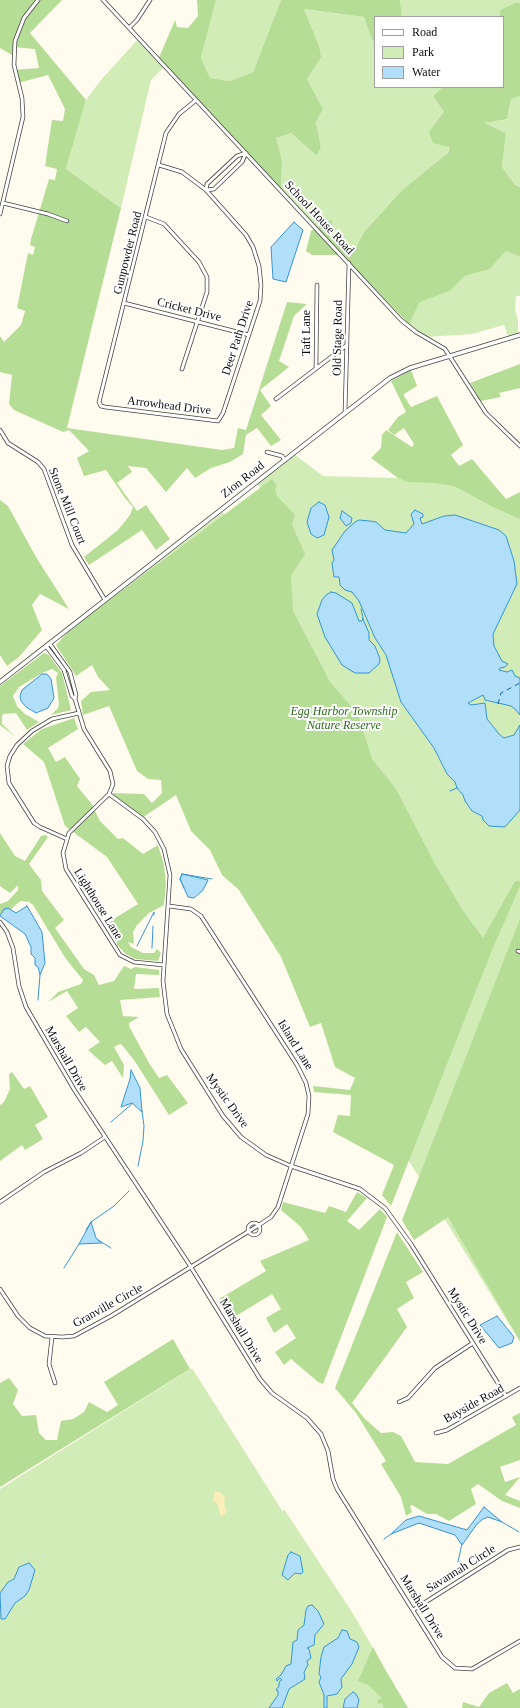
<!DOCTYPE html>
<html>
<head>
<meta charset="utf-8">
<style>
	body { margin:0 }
	#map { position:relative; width:520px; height:1708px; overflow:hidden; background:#fffcef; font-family:Georgia,serif }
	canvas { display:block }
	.legend { position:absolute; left:374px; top:16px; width:130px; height:72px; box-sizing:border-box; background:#fff; border:1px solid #9f9f9f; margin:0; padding:5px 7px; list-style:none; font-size:12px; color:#0e0e0e }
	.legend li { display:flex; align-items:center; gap:8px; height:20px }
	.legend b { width:20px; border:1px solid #9f9f9f }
</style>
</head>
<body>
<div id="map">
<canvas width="520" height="1708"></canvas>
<ul class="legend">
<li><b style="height:5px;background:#fff"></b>Road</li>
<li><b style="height:11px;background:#d2ecb7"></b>Park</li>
<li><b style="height:11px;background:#b1dff9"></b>Water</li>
</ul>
</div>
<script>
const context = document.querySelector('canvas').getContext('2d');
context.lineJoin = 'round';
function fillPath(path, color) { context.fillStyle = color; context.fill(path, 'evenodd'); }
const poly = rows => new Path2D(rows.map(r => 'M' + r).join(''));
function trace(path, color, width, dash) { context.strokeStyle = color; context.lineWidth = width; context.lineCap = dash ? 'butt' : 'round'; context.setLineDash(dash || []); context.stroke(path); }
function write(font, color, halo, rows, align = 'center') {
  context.font = font + ' Georgia,serif'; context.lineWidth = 4; context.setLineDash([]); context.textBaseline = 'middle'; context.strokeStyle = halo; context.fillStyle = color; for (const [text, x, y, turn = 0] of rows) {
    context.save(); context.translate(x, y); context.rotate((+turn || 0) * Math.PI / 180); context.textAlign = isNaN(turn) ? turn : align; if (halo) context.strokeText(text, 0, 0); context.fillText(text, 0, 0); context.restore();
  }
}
fillPath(poly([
	[216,0,281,0,253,72,230,81,210,78,201,58],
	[400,0,520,0,520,3,515,3,500,10,500,17,402,17],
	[304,9,364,17,372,40,375,43,375,87,443,87,433,96,444,112,449,152,402,190,364,232,353,253,333,238,332,219,317,228,281,191,282,160,275,138,291,133,317,156,321,147,316,122,323,109,307,79,319,46],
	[139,38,165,66,151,80,121,208,66,169,86,100,101,80],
	[520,96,520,187,515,185,502,167,506,133,485,123,507,119,511,99],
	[506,251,520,257,520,296,516,296,515,310,518,320,518,333,508,336,504,325,472,334,427,337,409,324,420,302,450,291,465,276,490,269],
	[439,444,485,493,520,508,520,1342,79,623,223,512,255,566,276,508,257,484,295,455,323,476,398,478],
	[192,1368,283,1512,284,1509,352,1612,408,1708,0,1708,0,1489]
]), '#d2ecb7');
fillPath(poly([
	[0,0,62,0,30,33,86,100,66,169,121,208,67,428,222,450,234,448,238,428,246,430,287,302,307,304,294,316,279,361,289,367,260,390,271,406,261,415,281,440,271,446,257,428,246,435,243,454,230,462,211,468,195,478,187,468,166,492,146,468,128,466,132,472,117,483,137,511,146,505,170,539,156,550,142,530,89,565,84,557,118,530,130,515,133,507,125,498,106,470,84,476,77,458,89,451,69,430,63,432,14,410,9,404,12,375,0,372,0,336,4,342,21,325,25,311,17,308,28,253,33,255,35,247,30,245,31,239,49,179,55,180,57,169,45,166,52,120,63,121,65,109,48,75,18,83,14,70,39,68,35,49,13,47,12,55,0,48],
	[197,0,216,0,201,58,210,78,230,81,253,72,281,0,400,0,402,17,375,17,375,43,372,40,364,17,304,9,319,46,321,57,307,79,323,109,316,122,321,147,317,156,291,133,276,138,282,160,281,191,158,60,175,20,177,27,188,28,198,16],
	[515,3,520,3,520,96,511,99,507,119,485,123,506,133,502,167,515,185,520,187,520,257,506,251,490,269,465,276,450,291,420,302,409,324,342,255,312,255,306,251,311,231,332,219,333,238,353,253,364,232,402,190,449,152,449,147,433,143,429,132,444,112,433,96,443,87,503,87,503,17,500,17,500,10],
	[520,364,520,388,499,393,501,397,481,401,470,383],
	[411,370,417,386,404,394,404,396,411,407,437,396,463,445,451,455,459,466,472,459,506,499,520,492,520,519,493,507,454,486,434,483,408,482,398,478,371,458,381,448,382,435,386,430,412,447,414,444,404,428,394,435,388,430,398,417,406,412,391,381],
	[272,479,277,486,275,489,277,496,295,515,292,525,305,554,291,576,293,611,330,682,358,714,372,759,396,789,436,866,464,912,483,938,515,881,520,881,520,886,492,950,391,1206,382,1195,394,1165,333,1132,338,1115,350,1116,351,1095,314,1092,313,1086,350,1090,355,1078,335,1067,321,1023,310,1027,281,957,239,890,222,875,210,850,191,831,176,795,142,818,112,793,144,794,152,803,162,793,161,780,148,779,137,771,109,706,83,715,81,701,91,692,110,690,98,677,92,665,76,676,56,645,66,634,79,623],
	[0,500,8,506,36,557,69,609,40,594,32,605,42,630,19,657,7,666,0,655],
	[44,653,49,655,62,673,71,710,51,715,58,708,59,704,56,678,58,673,52,669,42,673,19,687,13,696,17,706,25,714,39,722,27,730,16,713,3,714,2,717,2,724,17,738,0,725,0,686],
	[74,718,78,729,48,748,56,762,65,757,80,779,77,786,91,803,100,821,118,839,123,838,143,854,158,845,164,865,166,884,164,905,149,913,137,925,133,932,134,944,128,942,131,947,143,953,154,953,157,949,161,953,158,961,135,959,126,954,117,945,116,938,105,924,138,904,107,857,65,826,44,762,23,744,42,729],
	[0,833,15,856,25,861,41,836,45,835,48,837,29,864,41,880,42,891,64,920,55,928,84,969,94,975,99,985,114,981,124,966,131,969,135,967,159,970,159,975,136,974,134,989,159,988,160,997,120,1000,123,1016,139,1017,129,1023,129,1026,149,1063,159,1078,167,1075,188,1103,169,1115,134,1060,122,1045,120,1044,114,1047,124,1065,123,1078,112,1061,105,1065,88,1050,100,1042,86,1027,79,1032,66,1016,78,1008,67,991,48,1002,58,992,81,984,83,980,66,959,33,905,29,902,21,901,14,906,5,918,0,914,0,904,8,901,18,890,18,885,10,893,0,886],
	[520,919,520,1341,448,1217,414,1240,402,1220],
	[12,1072,24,1089,30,1086,48,1117,35,1125,43,1139,25,1150,22,1145,0,1161,0,1105,4,1102,10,1089,9,1074],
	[357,1192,367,1198,347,1221,359,1230,380,1209,387,1217,323,1384,318,1382,291,1359,284,1365,275,1352,296,1338,287,1324,274,1333,266,1318,281,1309,272,1294,231,1319,219,1299,266,1271,260,1261,309,1240,301,1227,281,1210,283,1202,325,1213,329,1206,346,1212],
	[397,1232,423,1272,406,1282,414,1298,397,1309,407,1327,352,1403,364,1418,381,1433,393,1432,401,1436,415,1462,448,1464,516,1425,512,1417,520,1413,520,1460,500,1467,505,1482,520,1477,505,1495,520,1501,520,1508,502,1501,478,1484,471,1489,476,1504,449,1521,436,1514,427,1514,412,1505,410,1506,412,1512,406,1516,401,1497,381,1464,386,1461,356,1413,335,1388],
	[173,1339,190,1369,0,1487,0,1383,9,1378,18,1390,13,1404,22,1416,36,1415,39,1433,46,1440,57,1440,61,1421,73,1419,84,1412,89,1402,107,1412,118,1405,104,1382],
	[373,1647,384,1668,408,1708,384,1708,382,1703,379,1704,377,1702,378,1700,382,1698,368,1685,358,1681],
	[507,1683,513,1693,520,1689,520,1708,462,1708,463,1702,479,1707,489,1693]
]), '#b6dd95');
fillPath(poly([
	[215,1492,220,1492,225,1497,224,1504,227,1511,222,1516,220,1515,218,1504,213,1500]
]), '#fdeeb9');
const water = poly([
	[294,222,303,230,286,282,273,279,271,247,294,222],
	[319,502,325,505,329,517,324,535,317,538,311,534,307,522,311,508,319,502],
	[415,510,423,514,423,517,420,518,422,524,444,516,455,515,499,530,506,536,514,561,517,584,493,634,494,646,502,661,508,664,505,667,500,668,499,670,507,672,512,670,515,676,520,678,520,715,515,709,511,706,485,700,483,695,468,703,471,705,485,703,487,719,499,734,504,738,514,735,520,725,520,810,505,827,489,826,483,820,482,816,472,811,465,801,463,795,457,788,455,782,447,774,434,748,401,702,386,655,375,638,359,601,352,592,345,590,340,585,339,577,334,577,332,563,334,560,332,550,345,531,355,522,359,520,370,521,376,522,385,530,406,533,414,524,411,514,415,510],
	[342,511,352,518,351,523,346,526,340,518,342,511],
	[331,592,336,593,352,603,359,621,362,621,363,618,363,619,369,633,369,640,375,646,380,659,379,664,369,673,355,673,342,665,325,637,317,614,322,600,326,595,331,592],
	[42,674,47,674,51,679,54,698,48,708,36,713,26,707,21,701,20,696,22,690,42,674],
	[182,874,208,880,203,890,194,898,188,897,180,879,182,874],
	[27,906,42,932,45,963,40,975,38,967,35,965,35,958,31,954,31,947,25,934,0,916,4,909,8,908,16,913,27,906],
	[131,1070,140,1088,142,1112,132,1103,121,1107,130,1079,131,1070],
	[91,1222,96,1238,102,1243,79,1244,91,1222],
	[497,1316,514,1337,512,1343,499,1348,480,1325,497,1316],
	[484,1507,502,1522,488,1517,483,1519,477,1524,462,1545,455,1535,419,1523,391,1534,406,1520,419,1516,467,1530,484,1507],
	[291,1552,300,1556,303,1572,301,1574,295,1573,288,1580,282,1575,288,1555,291,1552],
	[29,1563,35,1570,29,1590,25,1596,15,1603,5,1619,1,1619,0,1593,8,1582,14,1579,19,1567,29,1563],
	[312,1605,318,1611,324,1624,315,1635,314,1645,307,1648,309,1649,311,1658,307,1661,308,1665,304,1672,305,1679,289,1689,282,1708,269,1708,278,1695,278,1691,276,1690,279,1686,279,1682,282,1680,280,1678,277,1681,276,1679,281,1675,286,1666,291,1664,293,1642,297,1640,298,1630,304,1625,306,1610,308,1606,312,1605],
	[342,1630,347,1631,350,1639,357,1642,359,1647,352,1664,341,1679,342,1687,337,1694,327,1696,327,1708,324,1708,324,1695,319,1682,321,1677,319,1674,321,1657,324,1647,338,1638,342,1630],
	[353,1692,356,1694,359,1700,357,1708,343,1708,345,1699,353,1692]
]);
fillPath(water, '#b1dff9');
trace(water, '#3595d3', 1);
trace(poly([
	[361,609,363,618],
	[450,791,457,788],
	[184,888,180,879,182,874,212,879],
	[137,946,154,912,154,915],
	[152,948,153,926],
	[38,1000,40,975],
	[111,1122,133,1103],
	[138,1166,143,1141,144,1126,142,1111],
	[86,1230,91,1222,114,1206,129,1191],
	[98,1240,111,1248],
	[64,1268,79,1244],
	[502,1522,519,1532],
	[384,1539,391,1534],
	[458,1562,462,1543]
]), '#3595d3', 1);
trace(poly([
	[498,704,501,693,520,683]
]), '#1166a6', 1, [5, 4]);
const minor = poly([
	[103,0,401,320,416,332,445,349,486,413,520,446],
	[129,28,137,20,150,0],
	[246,153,242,162,214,189,206,190,207,184,237,156,246,153],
	[159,165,182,172,206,190,246,235,253,247,259,266,261,285,260,301,223,413,218,421,105,407,101,406,99,402,166,133,179,114,195,101],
	[3,203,48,214,67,221],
	[0,214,23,117,22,98,14,65,15,41,24,18,38,0],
	[146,217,164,224,199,262,207,277,207,292,182,369],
	[124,303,249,335],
	[316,367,317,285],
	[276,399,347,345],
	[345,413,349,263],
	[0,430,8,443,38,462,44,469,72,545,105,600],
	[267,452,282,456,285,460],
	[46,646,64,670,72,696,75,699,76,695,70,672,50,644],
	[75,699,84,729,110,771,113,784,109,794,69,833,63,853,66,869,120,955,134,962,164,965],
	[109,794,143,819,155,832,164,849,170,875,163,981,167,1014,181,1049,223,1116,241,1137,266,1155,291,1166,360,1189,385,1208,411,1244,506,1396],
	[67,839,40,827,34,823,9,783,7,766,10,756,17,745,32,731,52,719,79,713],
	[0,922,7,932,13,948,19,986,26,1007,75,1091,189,1264,260,1379,272,1393,307,1418,321,1434,328,1451,333,1479,337,1489,442,1657,455,1668,472,1669,520,1641],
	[518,951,520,952],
	[0,1202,44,1172,81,1153,105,1137],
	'248 1229a6 6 0 1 1 12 0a6 6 0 1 1-12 0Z',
	[0,1289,18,1316,30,1328,45,1336,62,1337,74,1336,111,1316,259,1225,271,1217,278,1207,308,1114,309,1096,306,1083,297,1065,201,916,191,909,169,906],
	[52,1337,49,1364,55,1383],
	[399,1402,408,1398,435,1368,473,1343],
	[436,1433,447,1430,520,1388],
	[413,1610,508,1550,520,1547]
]);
const tertiary = poly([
	[0,682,390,378,410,368,520,335]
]);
trace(minor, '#414141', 4.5);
trace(tertiary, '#414141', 5);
trace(minor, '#fff', 3);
trace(tertiary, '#fff', 3.5);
write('12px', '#0e0e0e', '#fff', [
	["School House Road",319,218,47],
	["Gunpowder Road",128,253,-76],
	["Cricket Drive",189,310,14],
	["Taft Lane",307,333,-90],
	["Deer Path Drive",238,338,-72],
	["Old Stage Road",338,338,-89],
	["Arrowhead Drive",169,406,7],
	["Zion Road",243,480,-38],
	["Stone Mill Court",67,506,68],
	["Lighthouse Lane",98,904,58],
	["Island Lane",295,1045,58],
	["Marshall Drive",66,1059,60],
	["Mystic Drive",227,1101,54],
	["Granville Circle",108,1306,-29],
	["Mystic Drive",467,1316,58],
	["Marshall Drive",241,1331,59],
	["Bayside Road",474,1404,-29],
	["Savannah Circle",461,1569,-32],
	["Marshall Drive",422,1607,58]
]);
write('italic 12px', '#2c691b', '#fff', [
	["Egg Harbor Township",344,712],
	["Nature Reserve",344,726]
]);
</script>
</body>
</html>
